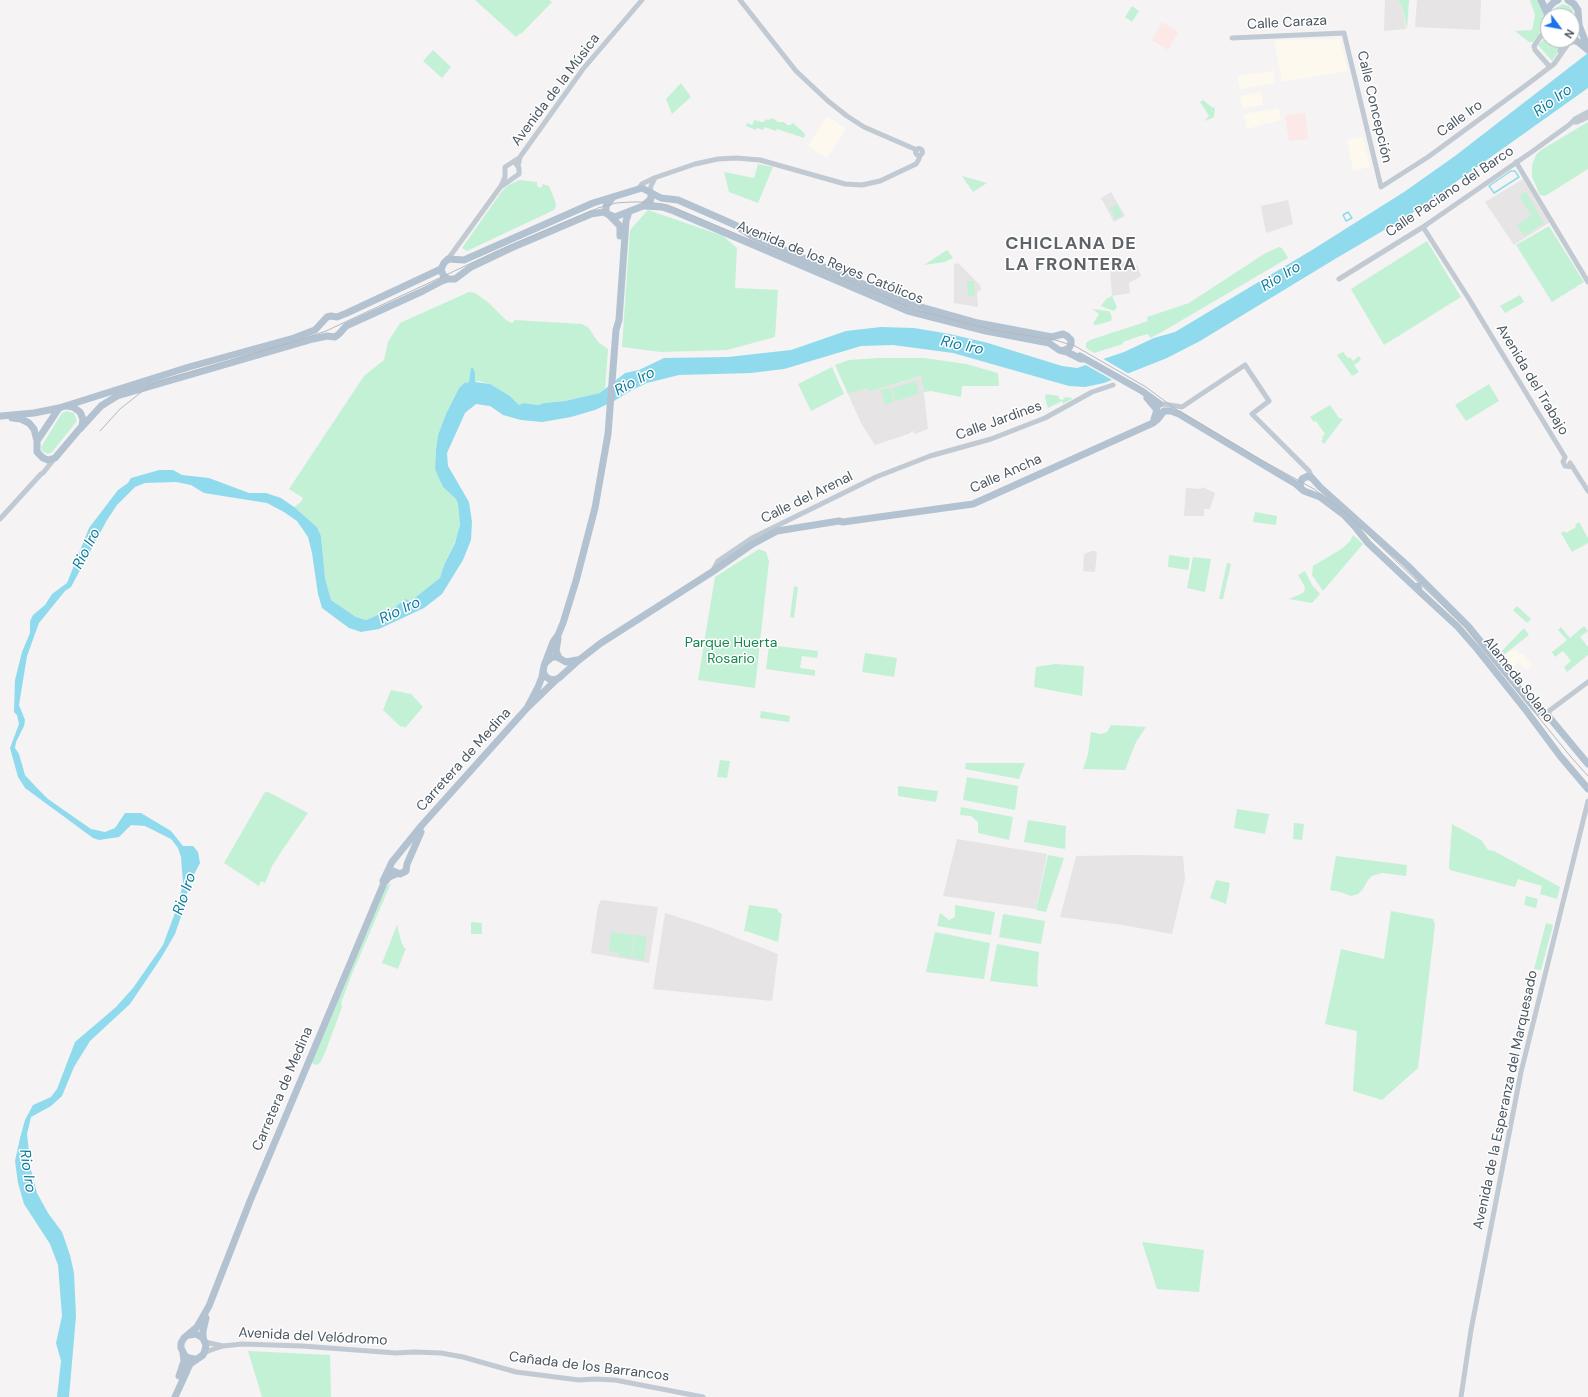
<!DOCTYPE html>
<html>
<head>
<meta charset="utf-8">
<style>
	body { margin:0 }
	#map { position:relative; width:1588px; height:1397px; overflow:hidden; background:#f5f3f3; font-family:"DM Sans",sans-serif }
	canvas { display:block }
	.north { position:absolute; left:1540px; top:8px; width:40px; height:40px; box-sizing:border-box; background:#fff; border:1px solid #b7bbc0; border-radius:50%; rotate:122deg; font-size:11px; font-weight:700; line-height:16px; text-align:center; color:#4a5661 }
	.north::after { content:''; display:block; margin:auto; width:14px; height:18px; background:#1a73e8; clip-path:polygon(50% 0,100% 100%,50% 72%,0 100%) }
</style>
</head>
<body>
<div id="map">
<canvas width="1588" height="1397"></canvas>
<div class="north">N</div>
</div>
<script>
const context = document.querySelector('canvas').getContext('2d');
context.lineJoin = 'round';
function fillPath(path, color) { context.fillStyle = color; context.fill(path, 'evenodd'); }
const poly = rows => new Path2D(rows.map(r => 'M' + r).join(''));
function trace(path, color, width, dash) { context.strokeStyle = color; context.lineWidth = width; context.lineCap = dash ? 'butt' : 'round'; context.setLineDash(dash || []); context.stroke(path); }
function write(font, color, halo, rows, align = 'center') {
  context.font = font + ' "DM Sans",sans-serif'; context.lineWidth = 3; context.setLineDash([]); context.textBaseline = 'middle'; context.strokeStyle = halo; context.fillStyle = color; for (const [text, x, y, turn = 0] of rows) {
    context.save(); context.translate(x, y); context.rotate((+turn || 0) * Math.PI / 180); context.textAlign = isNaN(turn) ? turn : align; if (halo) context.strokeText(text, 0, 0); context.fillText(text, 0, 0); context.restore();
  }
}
fillPath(poly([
	[1340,39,1348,71,1282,82,1274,40],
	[1274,71,1275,83,1240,89,1237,76],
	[1261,92,1263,105,1242,108,1240,96],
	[1279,108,1281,120,1247,129,1243,114],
	[827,116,846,129,827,158,808,146],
	[1363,137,1370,167,1353,171,1347,140],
	[1515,648,1520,654,1522,653,1532,665,1526,670,1519,662,1508,672,1499,660]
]), '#fdf9ef');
fillPath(poly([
	[1385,0,1397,0,1402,6,1406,29,1384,31],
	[1417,0,1481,0,1480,30,1415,27],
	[1523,179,1550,222,1514,245,1485,202],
	[1111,192,1125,216,1114,222,1101,198],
	[1288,200,1293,224,1266,233,1261,206],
	[1130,260,1132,267,1137,266,1141,276,1129,283,1130,293,1112,296,1110,266,1115,266],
	[958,263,980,285,981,289,977,293,978,307,954,303,954,264],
	[922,376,928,429,915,434,913,431,910,432,911,433,875,445,861,423,848,394,867,388,868,392],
	[1202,487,1215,493,1210,509,1204,509,1204,516,1184,516,1186,488,1201,489],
	[1092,551,1095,551,1097,553,1095,572,1083,571,1084,554],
	[957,839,1047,854,1036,909,943,896],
	[1135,855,1183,856,1185,879,1172,934,1123,925,1060,917,1076,856],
	[601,900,658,907,649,963,591,953,598,906],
	[665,913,712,928,778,954,772,1001,653,989]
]), '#e6e4e5');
fillPath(poly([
	[1162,22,1178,32,1168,50,1152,40],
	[1305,113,1308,139,1289,141,1285,116]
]), '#fce8e6');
fillPath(poly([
	[475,0,549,0,552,2,521,34,520,33,516,37],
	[1397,0,1409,0,1407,29,1402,6],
	[1530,0,1538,0,1544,14,1547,25,1546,29,1533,42,1529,42,1515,31,1532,30,1535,15],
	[1563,4,1569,6,1573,10,1573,16,1572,20,1572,16,1552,16,1555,8],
	[1132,6,1139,11,1132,22,1125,17],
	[1548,35,1548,40,1561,40,1558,52,1552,61,1538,45],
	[433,50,451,67,442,78,423,61],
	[681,83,691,97,672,114,666,99],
	[1203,100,1213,108,1215,107,1214,117,1205,121,1205,120,1209,116,1200,102],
	[773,118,778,122,784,122,787,125,790,125,793,123,805,134,804,138,777,129,776,131,765,127,763,130,757,128,756,130,746,126,747,123,752,125,755,119,757,122,759,120,760,122,763,122,767,119,768,120],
	[1588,122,1588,169,1545,196,1540,195,1532,177,1532,165,1536,155,1541,150],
	[758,164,773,167,758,203,729,192,724,172,754,178],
	[962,176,987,183,973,192],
	[519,180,537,182,537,186,541,188,543,184,549,186,555,201,556,206,554,210,467,251,462,248,502,191,507,186],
	[1526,192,1531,201,1527,204,1532,201,1537,211,1531,215,1519,196],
	[1117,204,1123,215,1116,219,1110,208],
	[648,210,723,236,737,248,735,288,778,290,775,337,727,350,661,352,622,347,630,230],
	[1537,212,1544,223,1524,236,1517,225],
	[1549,226,1584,282,1552,302,1516,245],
	[1427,241,1461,297,1384,345,1351,289],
	[1279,247,1282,248,1288,258,1160,333,1150,338,1148,334,1137,337,1123,342,1123,344,1094,353,1086,348,1086,343,1090,340,1148,321,1147,317,1189,303,1264,254],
	[947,250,953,258,945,262,924,265],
	[967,281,974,281,975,296,968,296],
	[469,292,475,293,489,303,506,320,512,323,515,320,581,324,588,327,598,342,608,349,605,389,601,393,565,401,544,403,538,405,523,403,519,405,510,396,490,384,479,381,469,382,464,383,459,388,446,414,438,435,436,449,435,469,437,474,443,487,456,499,458,504,460,525,459,533,444,565,440,578,411,601,405,599,394,608,366,620,356,617,331,600,325,578,321,536,317,527,294,507,301,502,303,498,289,489,364,376,384,360,388,342,400,323],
	[1520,295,1524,302,1505,313,1500,306],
	[1112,296,1117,307,1114,311,1101,306,1106,299],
	[1092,309,1108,311,1110,312,1112,318,1111,321,1096,325,1093,324,1099,314],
	[1343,352,1348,358,1350,357,1353,361,1359,356,1361,360,1354,365,1359,372,1352,376,1337,355],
	[879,358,924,358,966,364,998,373,999,386,962,386,961,397,931,391,924,392,921,376,868,392,867,388,848,394,835,365,849,360],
	[832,367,844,394,811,411,798,384],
	[916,381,919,394,895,401,892,388],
	[1489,384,1499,401,1466,421,1455,405],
	[890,388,894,402,885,405,881,390],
	[1046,394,1059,396,1059,399,1063,400,1064,397,1072,398,1072,399,1063,404,1062,401,1048,408,1045,398],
	[1330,405,1339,418,1343,419,1324,444,1321,441,1323,439,1322,437,1325,434,1316,421,1314,422,1310,417],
	[66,411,74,413,77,421,52,452,48,454,42,451,41,447,62,413],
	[1255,512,1277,516,1276,525,1253,522],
	[1579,522,1588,538,1588,543,1572,552,1561,533,1564,531,1566,533,1576,527,1575,525],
	[1353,535,1363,544,1323,591,1312,575,1313,566,1343,548,1350,541],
	[759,549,766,552,769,561,755,688,698,680,715,577],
	[1169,555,1190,558,1188,570,1168,567],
	[1193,557,1211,559,1205,592,1187,588],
	[1227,563,1231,564,1223,599,1219,599],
	[1305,571,1312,585,1320,594,1312,603,1289,599,1303,593,1305,589,1304,585,1298,575],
	[794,586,798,587,794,618,790,617],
	[1517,606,1531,619,1527,623,1513,610],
	[1584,626,1588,631,1580,637,1588,647,1588,655,1567,672,1564,667,1571,661,1563,651,1555,657,1552,652,1567,640,1558,630,1561,627,1570,638],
	[1524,628,1529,635,1501,657,1499,654],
	[769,645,818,651,817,658,802,656,800,668,815,670,815,676,766,669],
	[865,653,897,658,894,677,862,672],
	[1055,664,1084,666,1082,696,1034,687,1036,667],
	[391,690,411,694,423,707,405,728,403,726,401,727,383,710],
	[761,711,790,716,789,722,760,718],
	[1111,725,1146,727,1136,742,1125,770,1083,769,1088,754,1091,732,1101,734,1107,732],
	[720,760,730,761,727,778,717,777],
	[966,763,1025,763,1019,779,965,769],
	[967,777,1018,786,1015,810,963,800],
	[898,786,938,791,936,802,898,796],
	[265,792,268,792,308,813,283,849,272,866,265,883,261,881,259,886,224,863],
	[961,807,1013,817,1009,840,978,833,978,822,971,816,960,815],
	[1237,809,1269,814,1265,834,1234,828],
	[1028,820,1066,826,1065,849,1024,842],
	[1294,823,1304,824,1302,840,1293,839],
	[1452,824,1481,840,1488,850,1494,851,1560,887,1557,899,1540,894,1542,886,1518,879,1515,887,1450,870,1449,867],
	[1048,855,1064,858,1046,912,1036,910],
	[1336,856,1407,865,1406,876,1382,873,1372,876,1368,880,1363,889,1358,894,1351,896,1340,892,1330,890],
	[1216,880,1230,883,1226,904,1210,898],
	[391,883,352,974,341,1003,342,1007,326,1050,320,1063,315,1065,311,1062,385,887],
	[1526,896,1538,899,1536,908,1524,905],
	[749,905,778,909,778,912,782,914,778,942,746,931,744,932],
	[955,905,995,912,991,935,937,926,940,913,949,920,955,917],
	[1391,911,1433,919,1435,925,1418,1068,1382,1100,1353,1091,1357,1031,1325,1024,1341,949,1384,959],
	[1003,914,1045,921,1041,944,999,937],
	[471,922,482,923,482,934,471,934],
	[1546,923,1553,925,1541,970,1534,969],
	[397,925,401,941,404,948,406,948,398,969,382,963],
	[611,932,634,935,631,958,619,956,619,953,609,951],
	[935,932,990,943,984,979,926,972],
	[635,935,647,936,644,960,632,958],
	[997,944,1039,952,1037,979,1038,987,990,981],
	[1142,1242,1204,1250,1199,1292,1157,1289],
	[248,1351,330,1355,331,1397,262,1397]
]), '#c3f1d5');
fillPath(poly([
	[1588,53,1588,88,1408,216,1335,259,1200,341,1167,358,1104,383,1085,387,1069,386,953,353,893,345,861,346,784,369,751,373,679,375,647,383,632,390,614,401,595,410,571,417,542,422,521,420,503,415,490,406,476,404,465,413,447,453,448,466,469,502,472,522,471,540,463,560,442,594,424,608,379,629,361,632,349,628,322,608,318,594,312,553,308,537,297,521,284,512,267,503,204,493,191,485,176,482,145,483,135,487,117,505,107,520,71,587,65,591,39,623,27,656,19,705,25,720,24,726,16,742,15,748,19,754,25,775,36,787,48,799,91,829,105,832,115,828,125,813,141,813,171,831,183,846,193,846,198,852,200,863,189,884,183,911,175,934,161,958,130,1004,90,1041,74,1067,62,1096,51,1106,31,1117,27,1134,31,1170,37,1193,48,1213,62,1232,70,1255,74,1273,76,1316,69,1397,57,1397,61,1361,56,1343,62,1316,58,1265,50,1244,24,1204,18,1183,15,1161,20,1138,25,1120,33,1105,51,1097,57,1089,75,1042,116,1007,133,988,163,945,176,910,183,884,181,857,178,848,171,839,145,826,131,825,119,837,99,840,93,838,25,788,18,777,10,748,19,724,17,715,14,712,15,680,22,652,30,633,30,621,33,615,45,605,52,594,67,583,89,528,118,490,128,483,131,478,159,470,173,470,182,475,209,478,249,493,266,493,281,498,294,507,317,527,321,536,325,578,331,600,356,617,366,620,394,608,405,599,411,601,436,581,440,578,444,565,455,543,460,525,458,504,456,499,443,487,437,474,435,469,436,449,438,435,446,414,459,388,464,383,469,382,471,368,473,368,475,373,475,382,490,384,510,396,519,405,523,403,538,405,544,403,565,401,600,393,625,373,639,370,664,358,728,357,791,350,846,331,881,327,914,328,950,334,988,343,1062,366,1077,368,1124,352,1154,338,1175,332,1312,250,1404,192,1455,156]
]), '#90daee');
fillPath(poly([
	[1100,357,1129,374,1114,381,1084,364]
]), '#f5f3f3');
trace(poly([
	[1511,171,1515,171,1519,177,1494,193,1489,186,1511,171],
	[1348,212,1352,218,1346,221,1343,215,1348,212]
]), '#90daee', 1.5);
trace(poly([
	[740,0,796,71,828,101,847,116,864,127,917,150],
	[1548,31,1541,36,1534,46,1535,50,1550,67],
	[1232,38,1344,33,1381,187,1428,157,1525,86,1554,64,1568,44,1572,42,1578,42],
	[1560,51,1563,40],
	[1573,122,1577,122,1588,117],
	'915.5 152a3.5 3.5 0 1 1 7 0a3.5 3.5 0 1 1-7 0Z',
	[1516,162,1588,282],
	[518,166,520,157,583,69,642,0],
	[502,186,519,174,519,168,516,164],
	[639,188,642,184,654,178,695,164,718,159,736,158,760,160,845,184,862,185,880,181,916,164,919,159,920,155],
	[650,191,651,186,655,178],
	[1423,227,1469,299,1565,457],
	[448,259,501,186,505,177,505,167,519,158],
	[1339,279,1423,227,1533,151,1569,125,1575,119,1588,112],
	[1163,404,1182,407,1245,365,1269,401,1252,414,1309,471,1312,478],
	[1565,457,1563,462,1565,466,1573,467],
	[1570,463,1588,491],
	[0,519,41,474,43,473,55,458],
	[712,572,718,561,752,538,876,477,930,456,991,439,1045,418,1092,392,1113,385],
	[1549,717,1549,711,1588,682],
	[205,1342,223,1346],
	[203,1354,208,1351,223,1346,242,1344,302,1346,396,1353,414,1352,441,1353,463,1357,516,1372,579,1380,595,1379,615,1380,703,1397],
	[1461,1397,1471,1330,1521,1072,1588,801]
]), '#c1cad2', 5);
trace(poly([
	[1541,0,1547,13],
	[1568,0,1574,4,1578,10,1579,25,1588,48],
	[1548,19,1547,13,1549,7,1554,2,1558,0],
	[1572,37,1588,50],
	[644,206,662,207,674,211,908,311,986,331,1049,343,1059,350,1067,352,1081,359,1084,359],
	[607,214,606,211,606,206,613,197],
	[610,216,620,226,620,236],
	[448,279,443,275,441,269,444,263,448,259,464,260,593,203,642,188,661,198,678,200,717,217,735,225,752,236,907,303,978,323,1052,337,1063,334,1067,336,1071,340,1071,344,1069,348,1063,351],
	[1080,356,1142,391,1160,404],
	[1147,398,1157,410,1154,419],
	[59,408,37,441,37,452,43,458,48,460,55,458,82,426,83,419,80,412,73,407,67,406],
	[1164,411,1171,411,1179,414,1279,474,1296,484,1304,491,1320,497,1344,515,1356,528,1368,543,1418,590],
	[1,416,34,413,59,408,189,367,294,338,315,330,327,317,331,316,337,317,347,313,441,269],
	[12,418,21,419,29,423,34,429,37,441],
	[80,429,101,406,117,396,313,339,327,336,335,337,339,334,346,326,423,291,442,281,448,279,455,279,471,267,511,248,591,214,603,212,615,217,643,206,651,199,651,193],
	[1301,488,1300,484,1302,479,1308,476,1312,478,1320,487,1407,565,1468,626,1533,706,1541,713,1549,717,1588,764],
	[1418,586,1419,591,1458,627,1478,650,1525,709,1560,756,1588,789],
	[558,639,556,651,559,658],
	[545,663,552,657,557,657,566,662,577,660],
	[543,671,545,676,549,679,554,680,559,678,579,660,601,643,712,572,751,545,777,531,839,521,843,522,973,504,1153,423,1158,419,1164,411],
	[527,708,538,687,542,677,544,666,553,642,558,635,563,623,576,581,595,508,608,434,616,330,619,320,626,221,629,212],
	[393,871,400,874,406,871,407,864,421,832],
	[383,881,392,862,422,825,527,708,557,679],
	[203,1338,203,1331,206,1318],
	[195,1359,189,1358,185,1356,181,1348,181,1343,184,1338,197,1327,209,1306,250,1201,384,883,389,877,396,874],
	[179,1376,184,1361,183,1353],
	[175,1397,190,1364,203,1355,205,1350,206,1345,203,1338,196,1334,189,1335]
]), '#b3c2d1', 7);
trace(poly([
	[100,431,120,409,149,386,160,381,293,342,326,331,495,252,598,208,616,203,631,202,649,202,668,205,916,310,993,330,1055,340,1075,346,1146,387,1177,410,1254,456,1314,489,1347,514,1465,627,1571,757,1588,776]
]), '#b5b8bd', 1);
write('14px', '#4a5661', '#fff', [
	["Calle Caraza",1287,23,-3],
	["Avenida de la Música",556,90,-53],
	["Calle Concepción",1374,107,77],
	["Calle Iro",1460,119,-36],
	["Calle Paciano del Barco",1450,192,-34],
	["Avenida de los Reyes Católicos",830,263,22],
	["Avenida del Trabajo",1532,380,59],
	["Calle Jardines",999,421,-20],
	["Calle Ancha",1006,474,-24],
	["Calle del Arenal",807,498,-26],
	["Alameda Solano",1518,680,52],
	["Carretera de Medina",464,760,-48],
	["Carretera de Medina",283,1089,-67],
	["Avenida de la Esperanza del Marquesado",1506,1100,-78],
	["Avenida del Velódromo",313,1337,3],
	["Cañada de los Barrancos",589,1367,7]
]);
write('14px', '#17864f', '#fff', [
	["Parque Huerta",731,643],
	["Rosario",731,659]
]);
write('italic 15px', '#0c7c9b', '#fff', [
	["Rio Iro",1553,101,-36],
	["Rio Iro",1281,277,-31],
	["Rio Iro",962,346,12],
	["Rio Iro",635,382,-28],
	["Rio Iro",87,549,-63],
	["Rio Iro",400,611,-25],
	["Rio Iro",185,894,-71],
	["Rio Iro",27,1171,82]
]);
context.letterSpacing = '1px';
write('bold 18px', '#5f6368', '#fff', [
	["CHICLANA DE",1071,244],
	["LA FRONTERA",1071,265]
]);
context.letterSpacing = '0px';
</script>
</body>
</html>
